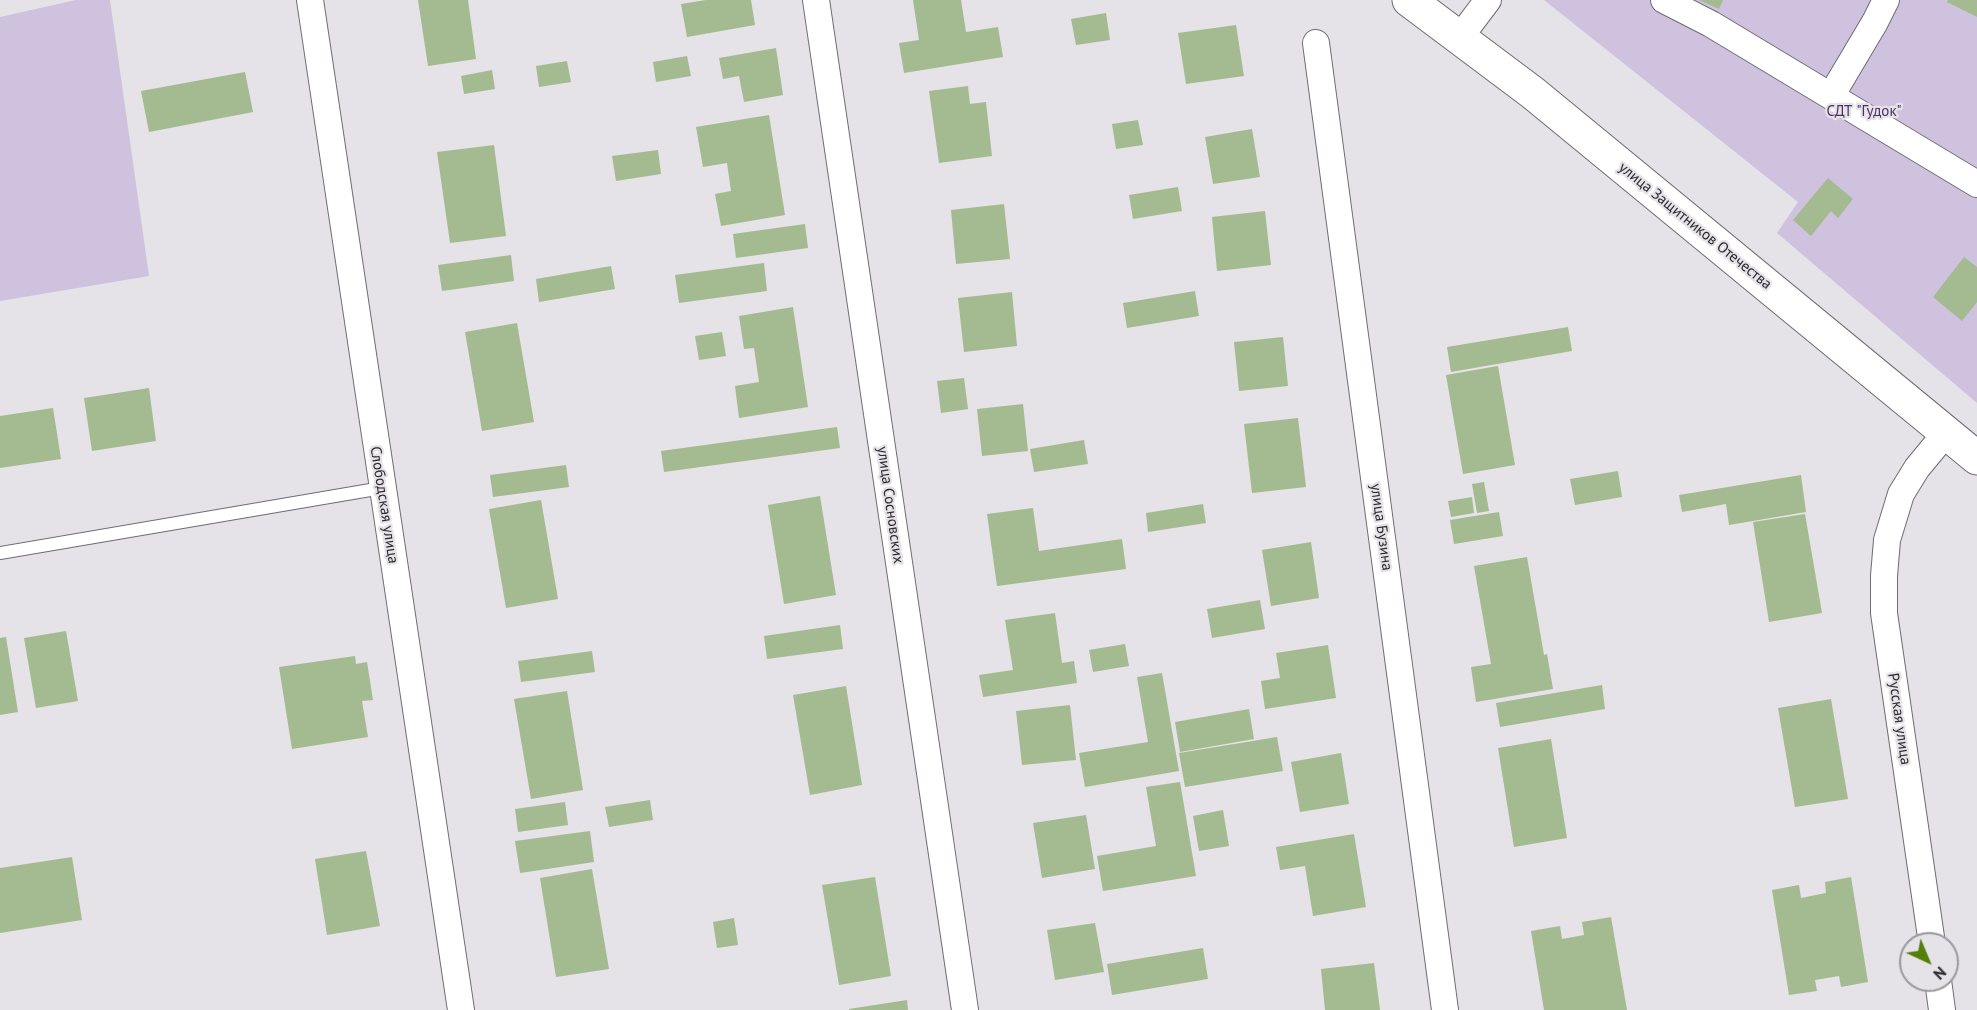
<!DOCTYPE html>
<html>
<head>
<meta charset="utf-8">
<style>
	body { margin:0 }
	#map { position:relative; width:1977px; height:1010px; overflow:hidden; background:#e5e2e8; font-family:"PT Sans",sans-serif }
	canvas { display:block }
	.north { position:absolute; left:1899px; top:932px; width:60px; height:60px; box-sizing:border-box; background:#e5e2e8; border:2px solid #9a989c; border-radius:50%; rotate:136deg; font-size:16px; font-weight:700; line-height:24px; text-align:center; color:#2a292b }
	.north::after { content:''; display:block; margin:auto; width:21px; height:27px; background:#54800a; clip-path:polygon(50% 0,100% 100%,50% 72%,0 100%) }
</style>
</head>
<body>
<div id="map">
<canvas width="1977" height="1010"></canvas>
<div class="north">N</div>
</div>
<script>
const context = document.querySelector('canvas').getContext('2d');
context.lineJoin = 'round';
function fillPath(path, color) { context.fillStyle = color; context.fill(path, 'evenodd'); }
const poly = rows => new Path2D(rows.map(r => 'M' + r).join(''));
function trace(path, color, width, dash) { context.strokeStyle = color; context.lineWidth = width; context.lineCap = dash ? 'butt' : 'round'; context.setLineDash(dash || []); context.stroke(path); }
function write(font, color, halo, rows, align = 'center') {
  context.font = font + ' "PT Sans",sans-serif'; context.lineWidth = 4.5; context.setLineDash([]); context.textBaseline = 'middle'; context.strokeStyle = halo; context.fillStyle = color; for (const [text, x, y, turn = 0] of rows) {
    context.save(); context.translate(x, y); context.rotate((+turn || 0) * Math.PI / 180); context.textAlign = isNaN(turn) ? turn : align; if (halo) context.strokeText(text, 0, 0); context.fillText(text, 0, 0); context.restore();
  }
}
fillPath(poly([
	[76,0,110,0,149,276,0,301,0,17],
	[1544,0,1977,0,1977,403,1777,233,1798,202]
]), '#cfc2df');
fillPath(poly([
	[418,0,468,0,476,59,428,66],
	[706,0,751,0,755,25,687,37,681,4],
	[913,0,961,0,966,32,998,27,1003,57,904,73,899,43,919,40],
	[1699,0,1723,0,1719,9],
	[1948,0,1977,0,1977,17,1947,2],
	[1106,13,1110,40,1076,45,1071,19],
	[1236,25,1244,76,1186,84,1178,33],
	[776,48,783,95,744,102,739,76,723,79,719,58],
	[687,56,691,76,656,82,653,62],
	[567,61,571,82,539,87,536,66],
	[492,70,495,89,464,94,461,76],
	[245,72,253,112,149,132,141,91],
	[968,86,970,104,986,102,992,156,939,163,929,91],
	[769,115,785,215,721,226,715,194,731,191,727,163,703,167,696,127],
	[1138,120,1143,145,1116,149,1112,124],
	[1252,129,1260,177,1213,184,1205,137],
	[494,145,506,236,450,243,437,152],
	[658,150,661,174,616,181,612,156],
	[1828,178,1853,199,1838,218,1831,211,1811,236,1793,220],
	[1178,187,1182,211,1133,219,1129,195],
	[1004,204,1010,259,956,264,951,210],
	[1265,211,1271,265,1217,271,1212,217],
	[805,224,808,248,736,258,733,234],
	[511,255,514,281,442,291,438,265],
	[1964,257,1977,267,1977,302,1962,321,1933,297],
	[764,263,767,291,679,303,675,275],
	[611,266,615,289,539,302,536,279],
	[1195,291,1199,316,1127,328,1123,303],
	[1012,292,1017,346,964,352,958,298],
	[793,307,808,407,739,418,735,386,759,382,754,348,744,349,739,316],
	[517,323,534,422,482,431,465,332],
	[1568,327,1572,351,1451,372,1447,347],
	[722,332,726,356,699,360,695,336],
	[1283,337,1288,386,1239,391,1234,342],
	[1498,366,1515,465,1463,474,1446,375],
	[964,378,968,409,941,413,937,381],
	[149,388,156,441,92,451,84,398],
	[1023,404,1028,451,982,456,977,409],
	[53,408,61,459,0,468,0,416],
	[1298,418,1306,487,1252,493,1244,424],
	[837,427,840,448,664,472,661,451],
	[1084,440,1088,464,1034,472,1030,449],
	[566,465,569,487,493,497,490,475],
	[1618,471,1622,497,1575,505,1570,479],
	[1801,475,1806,512,1729,525,1726,504,1682,512,1679,495],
	[1484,482,1489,511,1477,513,1472,484],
	[820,496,836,595,784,604,768,505],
	[1472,497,1474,513,1451,517,1448,501],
	[541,500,558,599,506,608,489,509],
	[1203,504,1206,523,1148,532,1146,513],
	[1033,508,1039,551,1122,539,1126,569,997,586,987,514],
	[1499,512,1503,536,1454,544,1450,520],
	[1805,514,1822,613,1769,622,1753,522],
	[1311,542,1319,598,1271,606,1262,550],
	[1527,557,1544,655,1547,654,1553,689,1476,702,1471,667,1491,664,1474,566],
	[1260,600,1265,629,1212,638,1207,609],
	[1055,613,1062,663,1074,661,1077,683,983,697,979,675,1013,670,1005,620],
	[840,625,843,649,767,659,764,636],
	[66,631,78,701,36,708,24,638],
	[6,637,18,712,0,715,0,638],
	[1125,644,1129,666,1093,672,1089,650],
	[1328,645,1336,698,1265,709,1261,681,1280,678,1276,653],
	[592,651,595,672,521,682,518,661],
	[355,656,356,664,367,662,373,700,362,701,368,737,292,749,279,667],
	[1162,673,1179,771,1085,787,1079,753,1148,742,1137,677],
	[1602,685,1605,709,1500,727,1496,703],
	[846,686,862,785,810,795,793,695],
	[567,691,583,790,531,799,514,699],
	[1831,699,1848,799,1795,807,1778,708],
	[1070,705,1076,760,1022,765,1016,711],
	[1249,709,1254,739,1180,752,1175,722],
	[1277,737,1283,771,1185,787,1179,753],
	[1551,739,1567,838,1514,847,1498,748],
	[1341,753,1349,804,1300,812,1291,762],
	[1180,782,1196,876,1103,891,1097,856,1156,846,1146,787],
	[650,800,653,820,609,827,605,807],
	[565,802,568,825,518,832,515,809],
	[1223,810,1229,846,1199,851,1193,816],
	[1086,815,1095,869,1042,878,1033,823],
	[590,831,594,862,520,873,515,841],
	[1354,834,1366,907,1313,916,1305,866,1280,870,1276,847],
	[366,851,380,926,327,935,315,859],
	[72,857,82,920,0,933,0,868],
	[592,869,609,969,556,977,540,878],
	[875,877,891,976,839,985,822,885],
	[1851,877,1868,982,1841,987,1839,976,1815,980,1817,991,1789,995,1772,890,1799,885,1801,898,1826,893,1825,882],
	[1611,917,1627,1010,1544,1010,1531,931,1560,926,1562,939,1584,935,1582,922],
	[734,918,738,945,717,948,713,922],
	[1095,923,1104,972,1055,980,1047,930],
	[1203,948,1208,979,1112,995,1107,964],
	[1374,963,1380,1010,1325,1010,1321,969],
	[907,1000,908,1010,849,1010,849,1009]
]), '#a4ba90');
const service = poly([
	[0,553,382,488]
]);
const minor = poly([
	[310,0,461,1010],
	[816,0,965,1010],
	[1664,0,1711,24,1977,184],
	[1460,37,1488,0],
	[1316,43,1445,1010],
	[1831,96,1875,22,1886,0],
	[1932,944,1884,613,1884,576,1887,540,1901,494,1917,468,1946,433],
	[1938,980,1942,1010]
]);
const secondary = poly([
	[1409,0,1533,93,1977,458]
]);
trace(service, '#6f6c72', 14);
trace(minor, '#6f6c72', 28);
trace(secondary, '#6f6c72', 35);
trace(service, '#fff', 12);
trace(minor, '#fff', 26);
trace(secondary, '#fff', 33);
write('15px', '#4b3065', '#e5e2e8', [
	["СДТ \"Гудок\"",1864,112]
]);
write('15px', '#2a292b', '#e5e2e8', [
	["улица Защитников Отечества",1695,226,39],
	["Слободская улица",384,505,81],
	["улица Сосновских",890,505,82],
	["улица Бузина",1381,527,82],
	["Русская улица",1899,719,82]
]);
</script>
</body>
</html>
